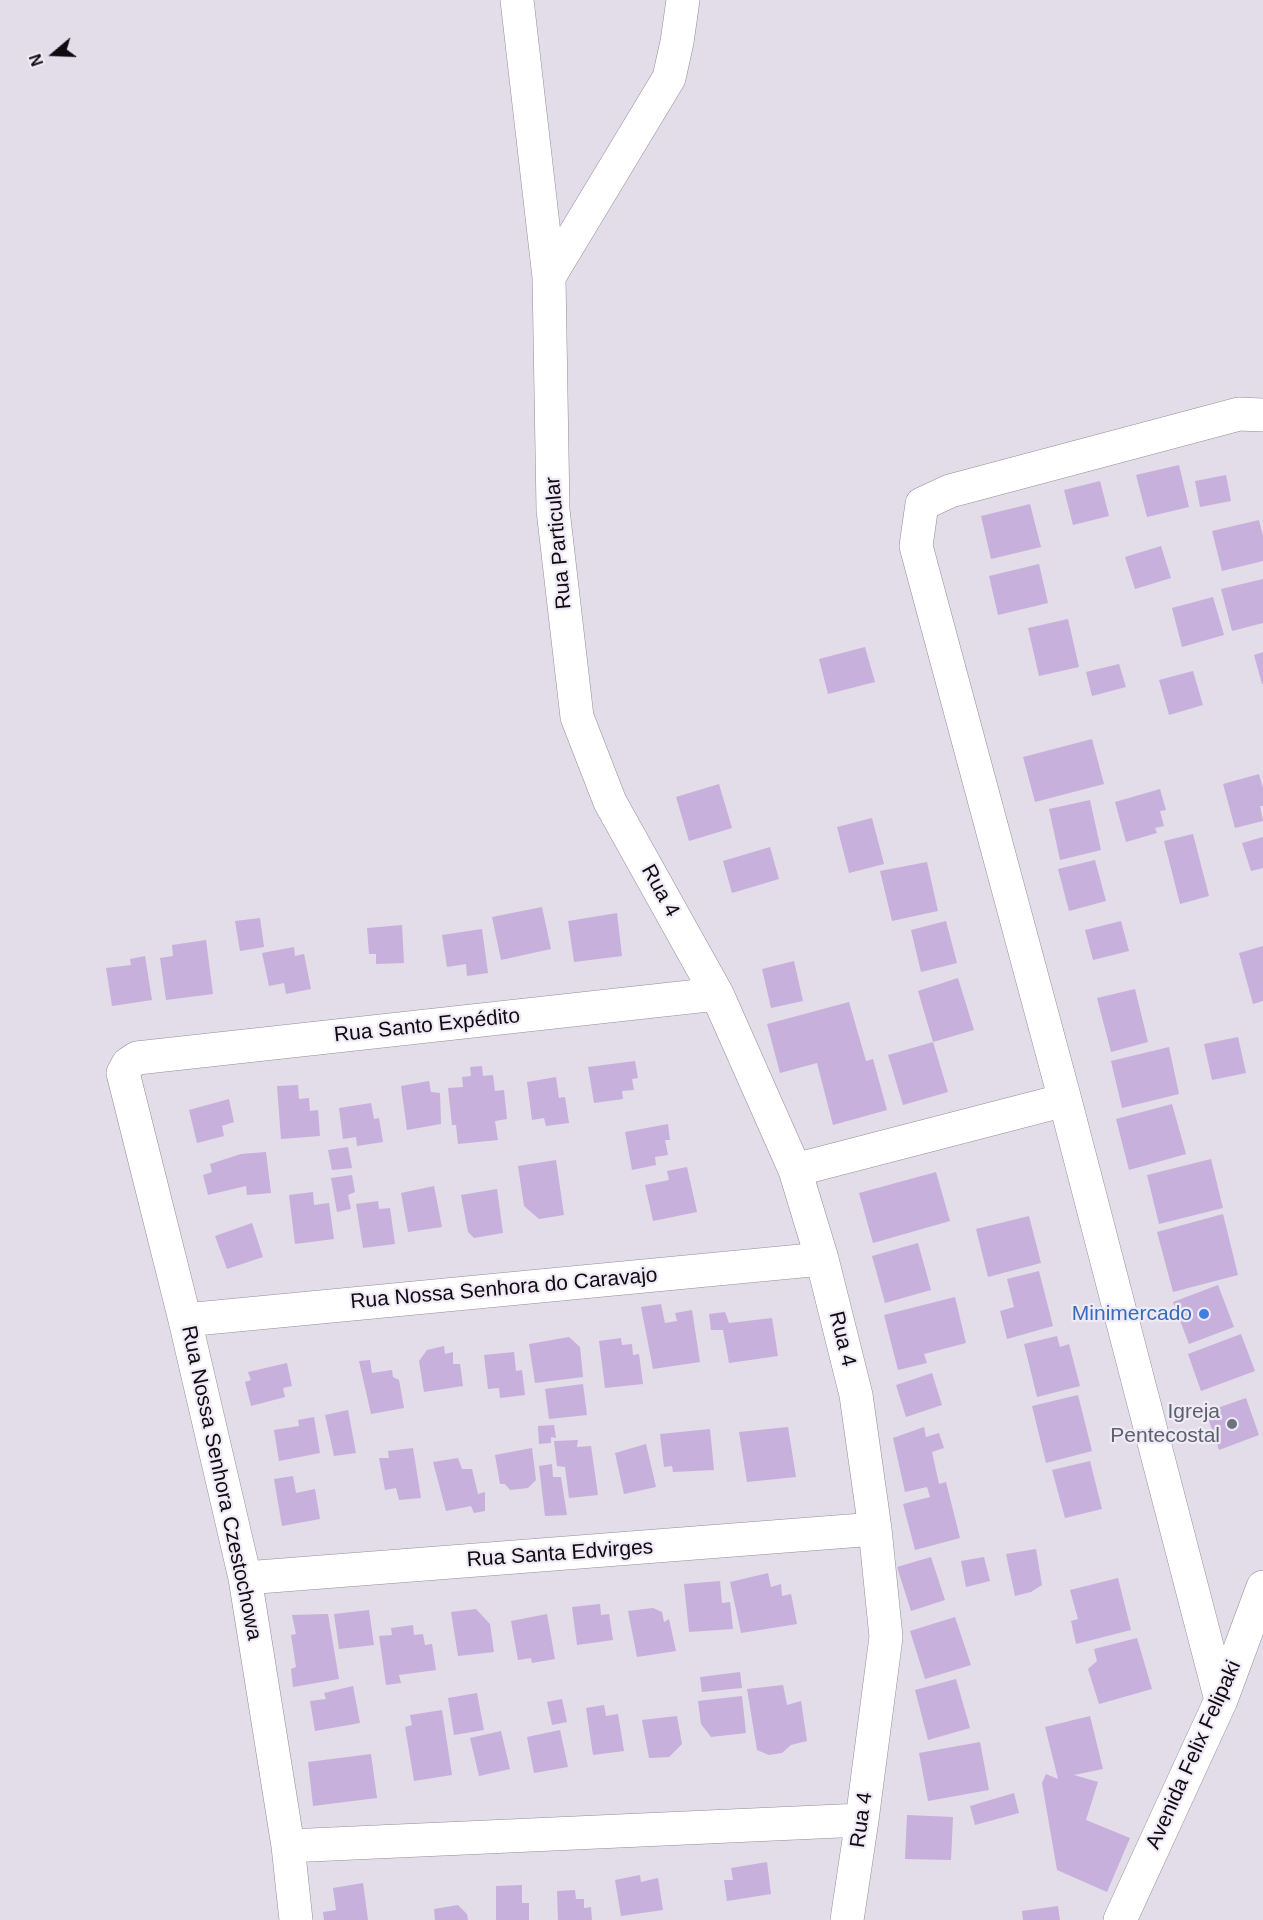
<!DOCTYPE html>
<html>
<head>
<meta charset="utf-8">
<style>
	body { margin:0 }
	#map { position:relative; width:1263px; height:1920px; overflow:hidden; background:#e3dce9; font-family:Arial,sans-serif }
	canvas { display:block }
	.north { position:absolute; left:24px; top:24px; width:60px; height:60px; -webkit-text-stroke:4px #f0eaf6; paint-order:stroke; rotate:251deg; font-size:16px; font-weight:700; line-height:24px; text-align:center; color:#0e0c10 }
	.north::after { content:''; display:block; margin:auto; width:21px; height:27px; background:#0e0c10; clip-path:polygon(50% 0,100% 100%,50% 72%,0 100%) }
</style>
</head>
<body>
<div id="map">
<canvas width="1263" height="1920"></canvas>
<div class="north">N</div>
</div>
<script>
const context = document.querySelector('canvas').getContext('2d');
context.lineJoin = 'round';
function fillPath(path, color) { context.fillStyle = color; context.fill(path, 'evenodd'); }
const poly = rows => new Path2D(rows.map(r => 'M' + r).join(''));
function trace(path, color, width, dash) { context.strokeStyle = color; context.lineWidth = width; context.lineCap = dash ? 'butt' : 'round'; context.setLineDash(dash || []); context.stroke(path); }
function write(font, color, halo, rows, align = 'center') {
  context.font = font + ' Arial,sans-serif'; context.lineWidth = 4.5; context.setLineDash([]); context.textBaseline = 'middle'; context.strokeStyle = halo; context.fillStyle = color; for (const [text, x, y, turn = 0] of rows) {
    context.save(); context.translate(x, y); context.rotate((+turn || 0) * Math.PI / 180); context.textAlign = isNaN(turn) ? turn : align; if (halo) context.strokeText(text, 0, 0); context.fillText(text, 0, 0); context.restore();
  }
}
fillPath(poly([
	[1179,465,1189,507,1147,517,1136,475],
	[1226,475,1231,501,1200,507,1195,481],
	[1100,481,1109,516,1073,525,1064,490],
	[1030,504,1041,547,991,559,981,516],
	[1259,520,1263,536,1263,561,1222,571,1212,531],
	[1161,546,1171,578,1135,589,1125,557],
	[1039,564,1048,603,998,615,989,576],
	[1263,579,1263,623,1232,631,1221,589],
	[1213,597,1224,635,1182,647,1172,608],
	[1068,619,1079,667,1039,676,1028,628],
	[865,647,875,682,828,694,819,659],
	[1263,652,1263,684,1262,684,1254,655],
	[1119,664,1126,687,1092,696,1086,672],
	[1193,671,1203,705,1169,715,1159,680],
	[1092,739,1104,784,1035,802,1023,757],
	[1259,774,1263,788,1263,806,1260,806,1263,821,1235,828,1223,784],
	[719,784,732,828,689,841,676,797],
	[1160,789,1166,810,1160,811,1164,826,1155,828,1157,833,1126,842,1115,802],
	[1090,800,1101,850,1060,860,1049,809],
	[872,818,884,864,849,873,837,827],
	[1193,834,1209,896,1180,904,1164,841],
	[1263,837,1263,868,1251,871,1242,843],
	[770,847,779,879,732,893,723,861],
	[1095,860,1106,901,1069,911,1058,869],
	[927,862,938,911,892,921,880,871],
	[542,907,551,949,501,960,492,917],
	[617,913,622,956,574,962,568,921],
	[260,918,264,947,240,951,235,921],
	[946,921,957,963,921,972,911,930],
	[1121,921,1129,951,1093,960,1085,930],
	[402,925,404,963,376,964,376,954,369,954,367,928],
	[482,929,488,973,467,976,466,964,447,967,442,935],
	[206,940,213,994,166,1000,160,958,173,956,172,945],
	[1263,946,1263,1001,1253,1004,1239,953],
	[294,947,295,956,304,954,311,989,286,994,284,983,269,986,262,953],
	[145,956,152,1000,112,1006,106,968,131,965,130,959],
	[794,961,803,1001,771,1008,762,969],
	[958,978,974,1030,933,1042,948,1092,903,1105,888,1055,933,1042,918,991],
	[1135,989,1148,1042,1111,1052,1097,998],
	[849,1002,866,1061,873,1059,887,1110,833,1125,817,1063,780,1073,767,1024],
	[1238,1037,1246,1073,1212,1080,1204,1044],
	[1169,1047,1179,1094,1122,1108,1111,1061],
	[635,1061,638,1078,632,1079,634,1090,622,1091,623,1099,594,1103,588,1067],
	[482,1066,483,1076,493,1075,495,1091,504,1090,507,1119,495,1121,498,1140,458,1144,456,1125,452,1125,448,1088,463,1087,462,1077,471,1076,470,1067],
	[556,1077,559,1098,565,1097,569,1123,546,1126,544,1118,532,1120,527,1082],
	[429,1081,431,1092,440,1093,441,1124,407,1130,401,1086],
	[298,1085,299,1099,309,1098,310,1111,318,1110,320,1136,281,1139,277,1086],
	[229,1099,234,1122,222,1126,224,1136,197,1143,189,1110],
	[371,1103,374,1119,379,1118,383,1142,357,1146,356,1137,343,1139,339,1108],
	[1172,1104,1186,1154,1129,1170,1116,1119],
	[668,1124,670,1140,665,1140,668,1155,655,1157,656,1165,632,1170,625,1132],
	[348,1147,352,1168,332,1170,328,1150],
	[266,1152,271,1193,247,1195,246,1186,208,1195,203,1175,212,1172,210,1164,241,1154],
	[1211,1159,1223,1208,1159,1224,1147,1175],
	[556,1160,564,1215,539,1219,524,1206,518,1166],
	[687,1167,697,1212,653,1221,645,1185,669,1180,667,1171],
	[936,1172,950,1221,873,1243,859,1193],
	[352,1175,355,1192,348,1195,351,1209,337,1212,331,1178],
	[434,1186,442,1227,408,1232,401,1193],
	[497,1189,503,1233,474,1238,468,1232,461,1195],
	[313,1192,314,1205,329,1203,334,1239,295,1244,289,1195],
	[378,1201,379,1209,390,1208,395,1244,363,1248,356,1204],
	[1223,1214,1238,1275,1173,1292,1157,1232],
	[1029,1216,1041,1263,988,1277,976,1229],
	[252,1223,263,1257,227,1269,215,1236],
	[918,1243,931,1290,885,1303,872,1256],
	[1039,1271,1053,1326,1007,1339,1000,1311,1014,1307,1007,1279],
	[1218,1285,1234,1327,1189,1344,1173,1302],
	[955,1297,966,1343,924,1354,927,1363,898,1370,884,1315],
	[661,1304,665,1323,677,1321,675,1313,692,1310,700,1362,653,1369,641,1307],
	[725,1312,729,1323,772,1318,778,1356,729,1363,723,1330,711,1330,709,1314],
	[1241,1334,1255,1371,1201,1391,1188,1354],
	[1057,1336,1060,1347,1069,1344,1080,1386,1037,1397,1024,1344],
	[569,1337,580,1347,583,1377,535,1383,529,1344],
	[621,1338,622,1345,632,1344,633,1355,639,1354,643,1384,605,1388,599,1341],
	[444,1346,445,1354,453,1352,453,1364,460,1364,463,1386,424,1392,419,1361,427,1350],
	[514,1352,516,1371,522,1370,525,1395,500,1398,499,1388,488,1389,484,1355],
	[370,1360,372,1373,392,1370,393,1377,399,1380,404,1408,371,1414,359,1361],
	[287,1363,292,1386,283,1388,285,1397,251,1406,245,1382,251,1380,248,1372],
	[932,1373,942,1405,906,1417,896,1385],
	[583,1384,587,1415,549,1419,545,1389],
	[1078,1395,1092,1451,1046,1463,1032,1406],
	[1246,1398,1259,1435,1219,1450,1206,1412],
	[348,1410,356,1453,334,1456,325,1415],
	[314,1417,320,1453,279,1461,274,1430,299,1426,298,1420],
	[554,1425,556,1438,551,1437,551,1443,539,1444,538,1426],
	[788,1427,796,1477,747,1482,739,1432],
	[924,1427,926,1437,939,1433,944,1448,932,1452,939,1484,946,1482,960,1538,915,1550,903,1504,930,1497,927,1487,905,1492,893,1438],
	[710,1429,714,1470,673,1472,672,1466,664,1467,660,1434],
	[578,1440,577,1447,591,1446,598,1495,569,1498,565,1467,557,1466,554,1441],
	[646,1444,656,1487,624,1494,615,1453],
	[413,1448,421,1498,399,1500,396,1488,385,1490,379,1458,389,1458,388,1451],
	[532,1448,536,1480,528,1488,510,1490,505,1484,500,1484,495,1455],
	[458,1458,462,1469,472,1469,478,1494,485,1492,485,1511,474,1513,471,1506,446,1511,433,1462],
	[1090,1461,1102,1509,1065,1518,1052,1470],
	[552,1464,553,1477,561,1477,567,1515,545,1516,539,1466],
	[293,1476,296,1493,315,1489,320,1519,282,1526,274,1479],
	[1036,1549,1042,1585,1031,1592,1015,1596,1006,1554],
	[931,1557,945,1600,911,1611,897,1567],
	[984,1557,990,1581,966,1587,961,1561],
	[768,1573,771,1587,781,1584,782,1596,791,1594,797,1624,741,1633,730,1582],
	[1118,1578,1131,1630,1076,1644,1071,1621,1078,1619,1070,1590],
	[720,1581,722,1603,730,1602,733,1629,689,1632,684,1584],
	[600,1604,601,1615,609,1614,613,1640,577,1645,572,1607],
	[653,1608,662,1612,664,1622,669,1619,676,1651,637,1657,628,1611],
	[476,1609,490,1624,494,1652,458,1656,451,1612],
	[369,1610,374,1645,339,1649,334,1614],
	[328,1614,339,1679,293,1687,291,1669,296,1667,291,1635,296,1634,292,1615],
	[547,1614,555,1659,532,1663,531,1658,518,1660,511,1621],
	[955,1617,971,1665,925,1679,910,1631],
	[413,1625,414,1635,423,1634,425,1645,432,1644,436,1670,399,1675,401,1683,386,1685,379,1636,392,1635,391,1628],
	[1137,1638,1152,1689,1099,1704,1088,1669,1097,1661,1094,1649],
	[740,1672,742,1688,702,1692,700,1677],
	[956,1679,970,1728,928,1740,915,1690],
	[783,1685,787,1705,801,1701,807,1741,791,1745,782,1753,769,1755,757,1750,747,1689],
	[353,1686,360,1723,315,1731,310,1701,326,1699,324,1693],
	[477,1693,484,1730,454,1735,448,1698],
	[742,1696,746,1733,711,1737,701,1724,698,1701],
	[562,1699,567,1722,552,1725,547,1702],
	[604,1705,606,1716,618,1714,624,1751,593,1755,586,1708],
	[442,1710,452,1775,414,1781,405,1727,412,1725,410,1715],
	[677,1716,682,1744,669,1757,649,1758,642,1720],
	[1090,1716,1103,1769,1074,1775,1098,1782,1086,1820,1130,1838,1107,1892,1057,1870,1042,1783,1046,1774,1058,1779,1045,1727],
	[560,1730,568,1767,534,1773,527,1737],
	[501,1731,510,1769,479,1776,470,1738],
	[980,1742,989,1790,928,1801,919,1753],
	[371,1754,377,1798,313,1806,308,1762],
	[1014,1793,1019,1813,975,1825,970,1806],
	[907,1815,953,1817,951,1860,905,1859],
	[767,1862,771,1894,727,1901,724,1880,733,1880,731,1868],
	[640,1875,641,1882,658,1878,663,1910,621,1916,615,1880],
	[363,1883,368,1920,324,1920,323,1912,336,1910,333,1888],
	[522,1885,522,1903,529,1903,529,1920,496,1920,496,1886],
	[575,1890,576,1899,584,1899,584,1908,591,1907,592,1920,558,1920,557,1891],
	[458,1905,467,1914,468,1920,435,1920,434,1909],
	[1058,1906,1060,1920,1023,1920,1022,1911]
]), '#c7b0dc');
const minor = poly([
	[517,0,549,277,553,510,577,717,610,802,717,994,795,1170,822,1259,856,1395,875,1529,886,1637,862,1820,847,1920],
	[549,277,669,78,677,42,683,0],
	[795,1170,1065,1100],
	[185,1320,822,1259],
	[245,1578,875,1529],
	[1221,1700,1065,1100,916,546,922,504,950,491,1239,414,1263,415],
	[288,1846,862,1820],
	[296,1920,288,1846,245,1578,185,1320,123,1073,128,1064,137,1058,717,994],
	[1120,1920,1221,1700,1263,1587]
]);
trace(minor, '#938d98', 34);
trace(minor, '#fff', 33);
for (const [x, y, r, color] of [
	[1204,1314,6,"#3f7fe0"],
	[1232,1424,6,"#6b7280"]
]) { const dot = new Path2D(); dot.arc(x, y, r, 0, 2 * Math.PI); context.fillStyle = color; context.fill(dot); trace(dot, '#f0eaf6', 2); }
write('21px', '#0e0c10', '#f0eaf6', [
	["Rua Particular",559,543,-95],
	["Rua 4",660,891,61],
	["Rua Santo Expédito",427,1026,-6],
	["Rua Nossa Senhora do Caravajo",504,1289,-5],
	["Rua 4",842,1339,76],
	["Rua Nossa Senhora Czestochowa",221,1483,78],
	["Rua Santa Edvirges",560,1554,-4],
	["Avenida Felix Felipaki",1194,1755,-66],
	["Rua 4",862,1820,-82]
]);
write('21px', '#366cbe', '#f0eaf6', [
	["Minimercado",1192,1314]
], 'right');
write('21px', '#5b616d', '#f0eaf6', [
	["Igreja",1220,1412],
	["Pentecostal",1220,1436]
], 'right');
</script>
</body>
</html>
